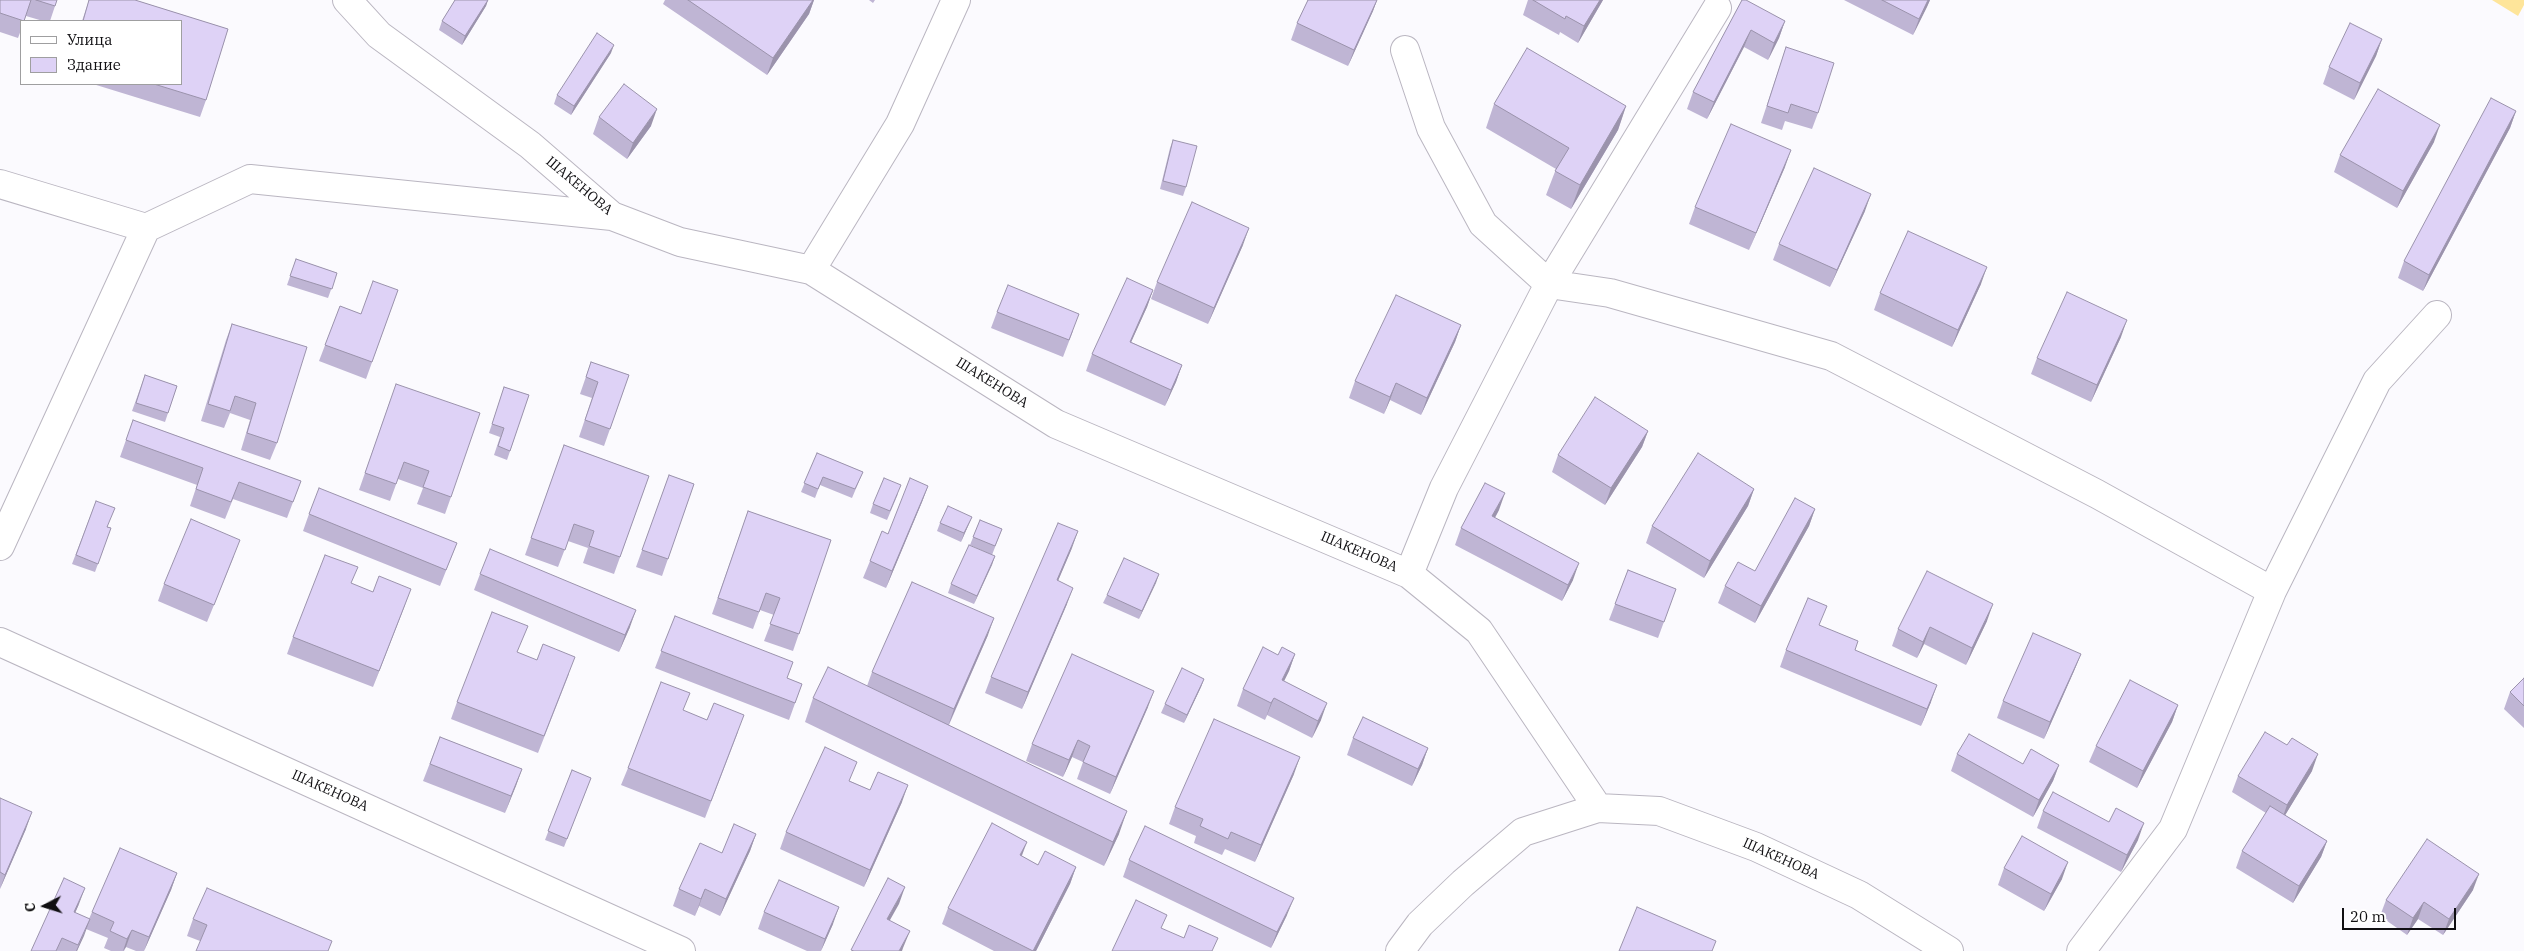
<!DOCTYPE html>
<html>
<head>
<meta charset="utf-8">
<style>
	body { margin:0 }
	#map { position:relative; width:2524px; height:951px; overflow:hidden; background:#fbfafe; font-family:"IBM Plex Serif",serif }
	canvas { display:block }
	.legend { position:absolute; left:20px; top:20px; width:162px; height:65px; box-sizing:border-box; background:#fff; border:1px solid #9f9fa0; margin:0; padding:6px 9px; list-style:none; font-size:15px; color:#100f12 }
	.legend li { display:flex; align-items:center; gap:10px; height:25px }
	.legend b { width:25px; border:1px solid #9f9fa0 }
	.north { position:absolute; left:20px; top:881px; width:50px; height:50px; -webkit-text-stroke:4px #fff; paint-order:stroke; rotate:265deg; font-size:14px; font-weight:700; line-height:20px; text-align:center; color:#100f12 }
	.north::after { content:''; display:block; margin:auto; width:18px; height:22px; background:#100f12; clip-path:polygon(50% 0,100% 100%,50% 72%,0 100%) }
	.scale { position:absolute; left:2342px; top:908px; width:114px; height:22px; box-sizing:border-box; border:2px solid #100f12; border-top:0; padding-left:6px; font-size:15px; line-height:18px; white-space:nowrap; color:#100f12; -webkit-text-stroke:4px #fff; paint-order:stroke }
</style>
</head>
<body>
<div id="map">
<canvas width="2524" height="951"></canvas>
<ul class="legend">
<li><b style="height:6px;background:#fff"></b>Улица</li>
<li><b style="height:14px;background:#ded2f6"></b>Здание</li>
</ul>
<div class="north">С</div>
<div class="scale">20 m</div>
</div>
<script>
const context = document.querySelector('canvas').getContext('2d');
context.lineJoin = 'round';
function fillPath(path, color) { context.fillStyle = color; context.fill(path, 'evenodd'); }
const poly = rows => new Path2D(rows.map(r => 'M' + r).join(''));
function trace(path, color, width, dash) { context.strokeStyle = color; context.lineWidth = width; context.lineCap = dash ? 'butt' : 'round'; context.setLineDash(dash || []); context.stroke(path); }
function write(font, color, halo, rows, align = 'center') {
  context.font = font + ' "IBM Plex Serif",serif'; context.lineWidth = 4; context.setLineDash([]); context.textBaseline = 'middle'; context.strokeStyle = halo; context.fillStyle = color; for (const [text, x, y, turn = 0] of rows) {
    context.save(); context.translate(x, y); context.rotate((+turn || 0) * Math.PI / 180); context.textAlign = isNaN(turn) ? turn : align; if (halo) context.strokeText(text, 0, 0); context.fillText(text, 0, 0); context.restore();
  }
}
fillPath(poly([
	[2492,0,2524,0,2524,5,2518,16]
]), '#fee59a');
const minor = poly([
	[347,0,379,35,530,145,612,216,680,242,811,270,1056,424,1409,574,1479,631,1598,808],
	[1405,50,1431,128,1483,224,1549,284,1610,293,1831,356,2097,494,2272,591,2173,829,2081,951],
	[0,184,146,228],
	[811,270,900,124,956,0],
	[0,546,146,228,250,179,612,216],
	[1409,574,1444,488,1549,284,1717,8],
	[2272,591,2377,381,2437,315],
	[0,642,681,951],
	[1400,951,1420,924,1463,883,1523,832,1598,808,1659,811,1756,847,1859,895,1949,951]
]);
trace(minor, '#bab6c1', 30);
trace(minor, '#fff', 28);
fillPath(poly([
	[0,0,57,0,50,21,43,21,26,16,24,21,21,21,21,30,18,38,0,32],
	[89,0,135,0,228,29,206,100,200,117,93,84,181,84,181,21,82,21],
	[455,0,488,0,486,6,462,45,439,30,442,21],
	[665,0,814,0,809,14,767,75,663,4],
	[869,0,875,0,873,3],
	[1308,0,1377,0,1373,11,1348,66,1291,40,1297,23],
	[1528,0,1603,0,1578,43,1560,32,1559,35,1523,15],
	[1742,0,1785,21,1779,38,1768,60,1744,47,1707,119,1687,109,1693,92],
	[1844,0,1930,0,1913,35],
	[2382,39,2376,56,2354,100,2323,84,2329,67],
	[1786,47,1818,113,1812,129,1785,121,1782,130,1761,123],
	[611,53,571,115,554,104,557,95],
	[1494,104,1626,106,1618,130,1571,209,1546,195,1556,169,1486,128],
	[2516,111,2510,128,2423,291,2398,278,2404,261],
	[599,117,651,126,627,159,593,134],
	[1173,140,1186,187,1183,196,1160,189,1170,148],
	[2434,142,2397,208,2334,172,2340,155],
	[1785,167,1749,250,1689,224,1695,207],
	[1865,211,1830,287,1773,260,1779,244],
	[1243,245,1208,324,1151,299,1157,282],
	[296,259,337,273,328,298,287,285],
	[1981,284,1952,347,1874,310,1880,293],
	[398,290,366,379,319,361,340,306,361,314],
	[1153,290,1147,307,1131,342,1182,365,1176,382,1165,406,1086,371,1092,354],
	[997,312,1073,331,1063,357,991,328],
	[232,324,277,443,270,460,241,450,250,420,230,413,224,428,201,421,226,340],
	[1461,325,1455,342,1421,415,1390,400,1384,414,1349,398,1355,381],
	[2121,337,2091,402,2031,374,2037,358],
	[591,362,629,375,604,446,579,437,592,398,580,394],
	[145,375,177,386,165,422,132,411],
	[504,387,529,395,507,460,494,455,500,437,489,433],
	[390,401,451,497,445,514,417,504,423,488,398,479,390,501,359,490],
	[133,420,301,481,287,518,233,499,225,519,190,506,197,485,120,457],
	[1648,431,1642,447,1605,505,1552,472,1558,455],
	[564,445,649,476,614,574,583,563,588,548,568,541,558,567,525,555],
	[817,453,863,472,852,498,820,485,815,498,801,492],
	[669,475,694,484,662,576,636,567],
	[928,486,922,502,886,588,863,578,870,561,888,534],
	[1754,489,1748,506,1704,578,1646,543,1652,526],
	[898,494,887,520,870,513,873,504],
	[96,501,108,527,111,528,95,572,72,564],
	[1815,509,1809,526,1755,623,1718,603,1725,586,1755,571],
	[1499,510,1495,518,1573,580,1562,601,1455,545,1461,528],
	[748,511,831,540,793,651,764,641,774,615,760,610,753,629,712,614],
	[309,514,457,543,440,586,303,531],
	[972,517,961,542,937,531,940,523],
	[980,520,1002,529,992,555,970,545],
	[1072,548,1058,581,1067,604,1022,709,985,693,991,677],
	[234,556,207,622,158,601,164,584],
	[995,556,974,604,948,593,951,584],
	[1628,570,1676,589,1658,638,1609,620],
	[480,574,630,627,619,652,474,590],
	[1159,574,1139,619,1103,603,1107,595],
	[352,584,405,605,373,687,287,654,293,637],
	[675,616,787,678,802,684,789,720,655,668],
	[1987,621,1966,665,1924,644,1917,658,1892,646,1898,629],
	[1820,625,1855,650,1931,702,1921,726,1780,667,1786,650],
	[988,635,949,725,1119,834,1104,866,805,722,813,698,867,686,872,672],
	[518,653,569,674,538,753,451,719,457,702],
	[1295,654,1289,671,1284,681,1321,720,1312,738,1267,715,1265,720,1237,706,1243,689,1278,655],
	[2081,654,2074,671,2044,739,1997,718,2003,701],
	[2524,678,2524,728,2504,709,2510,692],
	[1204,679,1201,687,1184,723,1161,713,1165,704],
	[2178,705,2172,722,2137,788,2089,762,2096,746],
	[1148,707,1110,794,1077,779,1083,762,1072,757,1063,777,1026,761,1032,744],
	[684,711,738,732,705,818,621,785,628,768],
	[440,737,522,769,505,813,423,781],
	[1353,738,1428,748,1422,765,1412,786,1347,755],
	[1957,754,2023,764,2059,765,2053,781,2033,817,1951,771],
	[572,770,591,778,564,847,545,840],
	[2312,771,2285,815,2327,841,2321,857,2293,903,2236,868,2242,851,2266,813,2232,792,2238,776],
	[1294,774,1255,862,1225,849,1222,855,1194,843,1196,836,1169,824,1175,807],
	[850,781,870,790,902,802,864,887,780,849,786,832],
	[0,798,26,829,0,889],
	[2043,811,2138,840,2121,872,2037,828],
	[756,834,750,851,720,916,699,906,695,916,673,906,679,889,722,853],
	[1021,856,1038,865,1076,867,1070,884,1036,951,994,951,942,924,948,908],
	[1129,860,1287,915,1271,948,1123,877],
	[2004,868,2062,879,2044,911,1998,885],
	[177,873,171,890,144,951,136,951,126,947,124,951,111,951,104,948,108,938,86,929,77,951,31,951,79,904,75,913,89,919,92,912],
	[2473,890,2443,935,2418,919,2407,935,2380,916,2386,900],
	[764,912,833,924,821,951,807,951,758,929],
	[193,919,328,951,200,941,187,936]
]), '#bfb5d4');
fillPath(poly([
	[488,0,486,6,462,45,465,36],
	[813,0,814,0,809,14,767,75,773,58],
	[1377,0,1373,11,1348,66,1354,50],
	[1600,0,1603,0,1578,43,1584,26],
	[1928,0,1930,0,1927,7,1913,35,1919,19],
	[1785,21,1779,38,1768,60,1774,43],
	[1751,30,1744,47,1707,119,1714,102],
	[2382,39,2376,56,2354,100,2360,83],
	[614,45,611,53,571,115,574,106],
	[1626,106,1618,130,1571,209,1580,185],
	[657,109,651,126,627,159,633,143],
	[2516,111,2510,128,2423,291,2429,275],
	[2440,125,2434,142,2397,208,2403,191],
	[1791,150,1785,167,1749,250,1756,233],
	[1871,194,1865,211,1830,287,1837,270],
	[1249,228,1243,245,1208,324,1214,308],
	[1987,267,1981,284,1952,347,1958,330],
	[1153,290,1147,307,1124,358,1130,342],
	[2127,320,2121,337,2091,402,2097,385],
	[1461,325,1455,342,1421,415,1427,398],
	[1182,365,1176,382,1165,406,1171,390],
	[1396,383,1390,400,1384,414,1390,397],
	[1648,431,1642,447,1605,505,1611,488],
	[928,486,922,502,886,588,892,571],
	[1754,489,1748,506,1704,578,1710,561],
	[1505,493,1499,510,1486,533,1492,516],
	[1815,509,1809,526,1755,623,1761,606],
	[972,517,968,526,961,542,964,533],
	[1078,531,1072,548,1051,597,1057,580],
	[995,556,992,565,974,604,977,596],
	[1579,563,1573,580,1562,601,1568,585],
	[1159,574,1156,583,1139,619,1142,611],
	[1073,588,1067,604,1022,709,1028,692],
	[411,589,405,605,373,687,379,671],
	[1993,604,1987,621,1966,665,1972,648],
	[636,610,630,627,619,652,625,635],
	[994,618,988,635,948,726,954,709],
	[1930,627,1924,644,1917,658,1923,642],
	[1295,654,1289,671,1276,697,1282,680],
	[2081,654,2074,671,2044,739,2050,722],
	[1204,679,1201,687,1184,723,1187,715],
	[1937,685,1931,702,1921,726,1927,709],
	[1154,691,1148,707,1110,794,1116,777],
	[1274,698,1267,715,1265,720,1271,703],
	[1327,703,1321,720,1312,738,1318,721],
	[2178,705,2172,722,2137,788,2143,771],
	[1078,740,1072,757,1063,777,1069,760],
	[1428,748,1422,765,1412,786,1418,769],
	[2318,754,2312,771,2281,822,2287,805],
	[1300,757,1294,774,1255,862,1261,845],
	[2059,765,2053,781,2033,817,2039,800],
	[522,769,516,786,505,813,511,796],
	[908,785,902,802,864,887,870,870],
	[1127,811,1119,834,1104,866,1113,842],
	[32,812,26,829,0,889,5,875],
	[2144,823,2138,840,2121,872,2127,855],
	[756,834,750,851,720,916,726,899],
	[2327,841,2321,857,2293,903,2299,886],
	[1027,842,1021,858,1020,855],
	[2068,862,2062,879,2044,911,2051,894],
	[1076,867,1070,884,1036,951,1033,951],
	[177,873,171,890,144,951,149,937],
	[2479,874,2473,890,2443,935,2449,919],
	[905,887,899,904,881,936,887,919],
	[85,888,79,904,68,929,74,912],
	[705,889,699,906,695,916,701,899],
	[1294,898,1287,915,1271,948,1277,932],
	[2424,902,2418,919,2407,935,2413,918],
	[839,907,833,924,821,951,825,939],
	[90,919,84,936,77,951,76,951],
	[132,930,126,947,123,951,127,939],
	[910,931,903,948,902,951,899,951]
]), '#9b93ac');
const building = poly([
	[0,0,31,0,24,21,0,13,0,0],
	[36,0,57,0,55,6,36,0],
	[89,0,135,0,228,29,206,100,154,84,181,84,181,21,83,21,89,0],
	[455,0,488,0,465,36,442,21,455,0],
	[688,0,813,0,773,58,688,0],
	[1308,0,1377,0,1354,50,1297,23,1308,0],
	[1533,0,1600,0,1584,26,1566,16,1565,19,1533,0],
	[1742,0,1746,0,1785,21,1774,43,1751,30,1714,102,1693,92,1742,0],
	[1882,0,1928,0,1919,19,1882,0],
	[2350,23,2382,39,2360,83,2329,67,2350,23],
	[597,33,614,45,574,106,557,95,597,33],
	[1786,47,1834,63,1818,113,1791,104,1788,113,1767,106,1786,47],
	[1527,48,1626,106,1580,185,1555,171,1569,148,1494,104,1527,48],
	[624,84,657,109,633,143,599,117,624,84],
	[2378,89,2440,125,2403,191,2340,155,2378,89],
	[2491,98,2516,111,2429,275,2404,261,2491,98],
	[1731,124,1791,150,1756,233,1695,207,1731,124],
	[1173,140,1197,146,1186,187,1163,181,1173,140],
	[1814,168,1871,194,1837,270,1779,244,1814,168],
	[1192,202,1249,228,1214,308,1157,282,1192,202],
	[1908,231,1987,267,1958,330,1880,293,1908,231],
	[296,259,337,273,332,289,290,276,296,259],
	[1127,278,1153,290,1130,342,1182,365,1171,390,1092,354,1127,278],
	[373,281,398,290,372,362,325,345,340,306,361,314,373,281],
	[1008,285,1079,314,1069,340,997,312,1008,285],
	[2067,292,2127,320,2097,385,2037,358,2067,292],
	[1396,295,1461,325,1427,398,1396,383,1390,397,1355,381,1396,295],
	[232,324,307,347,277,443,247,433,256,403,235,396,230,411,208,404,232,324],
	[591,362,629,375,610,429,585,420,598,382,586,377,591,362],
	[145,375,177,386,168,413,136,403,145,375],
	[396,384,480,413,451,497,423,487,429,471,404,462,396,484,365,473,396,384],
	[504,387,529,395,510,451,498,446,504,428,492,424,504,387],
	[1595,397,1648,431,1611,488,1558,455,1595,397],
	[133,420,301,481,293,502,239,482,231,502,196,489,203,468,126,440,133,420],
	[564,445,649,476,620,557,589,546,594,531,574,524,565,550,531,538,564,445],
	[817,453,863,472,855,489,823,477,818,489,804,483,817,453],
	[1698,453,1754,489,1710,561,1652,526,1698,453],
	[669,475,694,484,668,559,642,550,669,475],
	[884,478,901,485,890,511,873,504,884,478],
	[910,478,928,486,892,571,870,561,882,531,888,534,910,478],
	[1485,483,1505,493,1492,516,1579,563,1568,585,1461,528,1485,483],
	[319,488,457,543,446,570,309,514,319,488],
	[1795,498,1815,509,1761,606,1725,586,1738,562,1755,571,1795,498],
	[96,501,115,508,107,527,111,528,98,564,76,555,96,501],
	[948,506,972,517,964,533,940,523,948,506],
	[748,511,831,540,799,634,770,624,780,598,766,593,759,612,718,598,748,511],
	[191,519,240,540,214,605,164,584,191,519],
	[980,520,1002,529,995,546,973,537,980,520],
	[1058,523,1078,531,1057,580,1073,588,1028,692,991,677,1058,523],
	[969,545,995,556,977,596,951,584,969,545],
	[490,549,636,610,625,635,480,574,490,549],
	[325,555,358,567,351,583,373,592,379,576,411,589,379,671,293,637,325,555],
	[1124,558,1159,574,1142,611,1107,595,1124,558],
	[1628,570,1676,589,1664,622,1615,604,1628,570],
	[1927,571,1993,604,1972,648,1930,627,1923,642,1898,629,1927,571],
	[912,582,994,618,954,709,872,672,912,582],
	[1808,598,1827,606,1819,625,1858,641,1855,650,1937,685,1927,709,1786,650,1808,598],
	[492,612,528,626,517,652,537,660,543,644,575,657,544,736,457,702,492,612],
	[675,616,793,662,787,678,802,684,795,703,661,651,675,616],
	[2033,633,2081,654,2050,722,2003,701,2033,633],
	[1263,647,1278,655,1282,647,1295,654,1282,680,1327,703,1318,721,1274,698,1271,703,1243,689,1263,647],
	[1072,654,1154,691,1116,777,1083,762,1090,746,1078,740,1069,760,1032,744,1072,654],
	[828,667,1127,811,1113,842,813,698,828,667],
	[1182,668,1204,679,1187,715,1165,704,1182,668],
	[2524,678,2524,706,2510,692,2524,678],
	[2130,680,2178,705,2143,771,2096,746,2130,680],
	[661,682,690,693,683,710,707,720,714,703,744,715,711,801,628,768,661,682],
	[1363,717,1428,748,1418,769,1353,738,1363,717],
	[1214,719,1300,757,1261,845,1231,832,1228,839,1200,826,1203,819,1175,807,1214,719],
	[2265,732,2287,745,2292,738,2318,754,2287,805,2238,776,2265,732],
	[1969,734,2023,764,2031,749,2059,765,2039,800,1957,754,1969,734],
	[440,737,522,769,511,796,430,764,440,737],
	[825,747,857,762,849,781,870,790,878,772,908,785,870,870,786,832,825,747],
	[572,770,591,778,567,839,548,831,572,770],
	[2053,792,2109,822,2116,808,2144,823,2127,855,2043,811,2053,792],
	[0,798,32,812,5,875,0,872,0,798],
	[2270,806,2327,841,2299,886,2242,851,2270,806],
	[992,823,1027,842,1020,855,1038,865,1045,851,1076,867,1033,951,948,908,992,823],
	[734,824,756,834,726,899,705,889,701,899,679,889,700,843,722,853,734,824],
	[1145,826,1294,898,1277,932,1129,860,1145,826],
	[2022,836,2068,862,2051,894,2004,868,2022,836],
	[2427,839,2479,874,2449,919,2424,902,2413,918,2386,900,2427,839],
	[120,848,177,873,149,937,132,930,127,939,110,931,114,922,92,912,120,848],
	[64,878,85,888,74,912,90,919,78,945,62,938,56,951,31,951,64,878],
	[888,878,905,887,887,919,910,931,899,951,854,951,851,950,888,878],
	[779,880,839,907,825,939,764,912,779,880],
	[207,888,332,941,328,951,196,951,207,925,193,919,207,888],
	[1136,900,1167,915,1161,928,1184,938,1189,925,1218,938,1212,951,1112,951,1136,900],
	[1637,907,1716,941,1712,951,1619,951,1637,907]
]);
fillPath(building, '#ded2f6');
trace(building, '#9b93ac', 1);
write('14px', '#100f12', '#fff', [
	["ШАКЕНОВА",579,186,40],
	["ШАКЕНОВА",992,383,32],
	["ШАКЕНОВА",1359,552,23],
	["ШАКЕНОВА",330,791,24],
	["ШАКЕНОВА",1781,859,24]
]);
</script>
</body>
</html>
